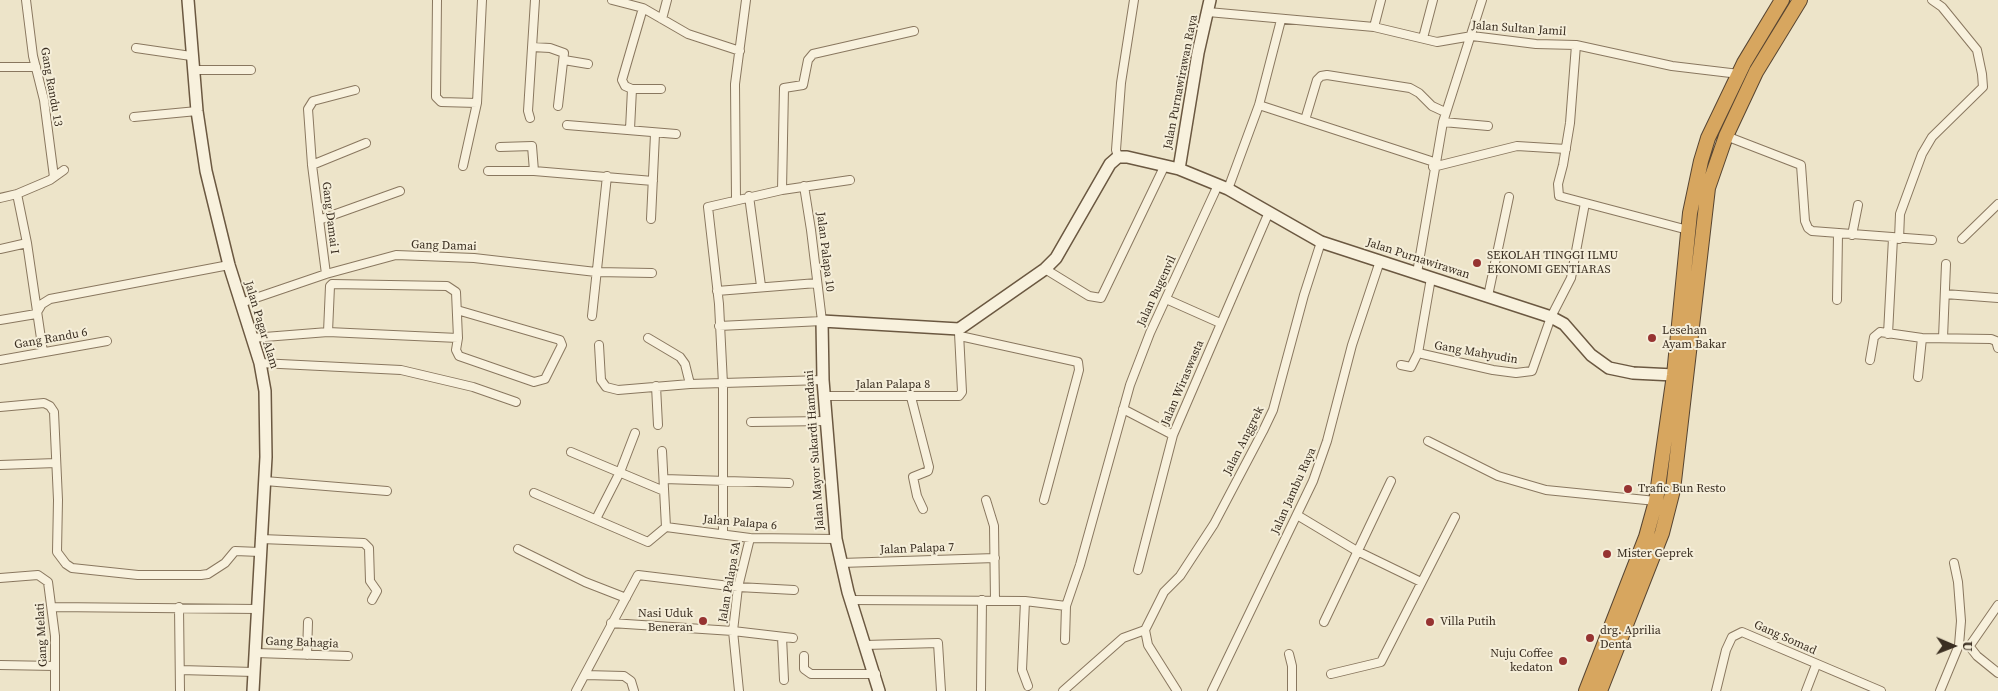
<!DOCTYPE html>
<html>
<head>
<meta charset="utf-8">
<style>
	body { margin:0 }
	#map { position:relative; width:1998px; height:691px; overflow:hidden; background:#ede4c9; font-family:"Source Serif 4",serif }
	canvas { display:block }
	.north { position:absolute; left:1928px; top:621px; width:50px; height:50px; -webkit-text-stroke:4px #f5eed9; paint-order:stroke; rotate:91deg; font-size:14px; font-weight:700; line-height:20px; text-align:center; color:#3a2e21 }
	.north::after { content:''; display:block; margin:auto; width:18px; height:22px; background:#3a2e21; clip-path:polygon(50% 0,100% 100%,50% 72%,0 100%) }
</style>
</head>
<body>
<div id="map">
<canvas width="1998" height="691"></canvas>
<div class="north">U</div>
</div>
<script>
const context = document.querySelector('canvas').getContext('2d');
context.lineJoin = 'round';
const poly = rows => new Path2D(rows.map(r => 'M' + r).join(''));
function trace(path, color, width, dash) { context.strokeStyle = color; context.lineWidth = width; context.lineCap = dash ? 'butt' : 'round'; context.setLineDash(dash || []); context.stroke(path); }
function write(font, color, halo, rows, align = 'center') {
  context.font = font + ' "Source Serif 4",serif'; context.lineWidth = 4; context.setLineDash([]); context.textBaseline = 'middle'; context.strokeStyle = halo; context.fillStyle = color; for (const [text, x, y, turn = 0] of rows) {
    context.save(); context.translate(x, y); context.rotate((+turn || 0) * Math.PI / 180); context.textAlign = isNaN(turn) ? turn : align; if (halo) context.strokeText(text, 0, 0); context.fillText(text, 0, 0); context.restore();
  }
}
const street = poly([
	[26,0,33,56,44,100,54,177],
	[437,0,436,97,441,102,477,103],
	[612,0,643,8,688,34,740,51],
	[643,8,622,80,625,86,632,89,661,89],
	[1208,12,1374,27,1437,42,1472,36,1536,44,1576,45,1672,66,1739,74],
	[662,19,667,0],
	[1374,27,1381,0],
	[1423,38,1433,0],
	[1576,45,1570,123,1563,165,1558,184,1559,196,1688,230],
	[532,47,550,48,564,53,558,106],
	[136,48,191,56],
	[564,60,588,64],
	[0,67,36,67],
	[193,70,251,70],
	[1259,105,1434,162],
	[134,117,197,111],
	[530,118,528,111,535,0],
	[1305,120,1317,80,1321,76,1327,75,1410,88,1419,93,1432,106,1445,112],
	[1443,122,1488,126],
	[567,125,676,134],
	[630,129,632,89],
	[1726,136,1801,165,1805,221,1808,228,1812,231,1932,240],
	[500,147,532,146,534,171],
	[1118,157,1116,150,1121,83,1134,0],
	[312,165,366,143],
	[463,166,477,103,482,0],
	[1433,167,1517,146,1566,149],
	[488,171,534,171,653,181],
	[1228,189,1259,105,1281,20],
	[782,190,784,88,803,85,808,60,813,54,914,31],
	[17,194,27,243,43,352],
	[749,196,761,286],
	[0,198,17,194,50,180,64,170],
	[736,199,735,84,746,0],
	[651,219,655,134],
	[319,220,400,191],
	[1852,235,1858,205],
	[1899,239,1900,214,1922,154,1932,137,1983,87,1982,74,1977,50,1942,7,1932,0],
	[1962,239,1998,204],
	[0,249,27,243],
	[1045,269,1089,296,1101,298,1164,167],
	[1417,273,1443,122,1482,0],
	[326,274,312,165,308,109,313,101,355,90],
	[717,291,817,283],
	[1945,294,1998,298],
	[1488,296,1509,197],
	[1166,299,1220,323],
	[1837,300,1838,234],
	[241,303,326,274,396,255,474,258,596,272,652,273],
	[457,310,560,340,562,345,545,379,534,382,459,356,456,350,458,338],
	[36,314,42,304,50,299,229,265],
	[592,316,607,176],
	[0,320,36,314],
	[719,326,822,321,811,230,804,186],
	[1888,334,1893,238],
	[960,336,1078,362,1079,370,1044,500],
	[252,338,328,332,458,338,456,292,447,286,332,284,330,286,328,332],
	[648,338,680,357,685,364,690,384],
	[1943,338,1946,264],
	[599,345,601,380,606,387,618,390,690,384,823,380],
	[1418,353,1493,370,1516,373,1532,371,1551,317,1571,278,1585,203],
	[0,360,107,341],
	[1870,360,1874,337,1880,332,1922,338,1991,339,1996,341,1998,348],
	[260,363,401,370,473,387,516,402],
	[1401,365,1411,367,1418,353,1431,278],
	[1918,377,1922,338],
	[656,386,658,425],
	[825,396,959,396,962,392,959,333],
	[911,397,929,467,928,471,913,477,917,496,923,509],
	[0,407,44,403,50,406,54,412,58,500,57,552,66,564,72,568,138,575,201,575,208,574,225,563,235,551,260,552],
	[1123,409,1173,435],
	[751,422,826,421],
	[1428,441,1498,476,1546,490,1656,501],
	[662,451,666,527],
	[571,452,664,491],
	[0,465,56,463],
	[664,479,789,483],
	[265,481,387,491],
	[534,493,648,542,666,527,750,538,836,539],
	[986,500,994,526,995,601],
	[1297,515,1357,551,1421,582],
	[596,519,620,472,635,433],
	[723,533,723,384,719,304,708,207,782,190,850,180],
	[261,539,364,543,369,548,370,581,377,591,372,600],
	[518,549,585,582,626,598],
	[841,563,995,558],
	[1138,570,1173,435,1269,212],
	[0,578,38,575,48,582,55,636,55,691],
	[850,600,1025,601,1066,606],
	[1025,601,1022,670,1028,686],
	[1998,605,1971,644,1970,647,1977,656,1998,673],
	[52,607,257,609],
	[179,607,180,691],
	[1324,622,1391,481],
	[611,623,733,631,793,638],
	[782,637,784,680],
	[1065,640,1066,606,1080,565,1130,385,1150,333,1218,185],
	[865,645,938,643,941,691],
	[256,653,348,656],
	[1289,654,1292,666,1292,691],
	[307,655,308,622],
	[804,656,804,669,811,674,876,674],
	[0,665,55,666],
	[180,670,254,672],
	[1331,674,1381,662,1455,517],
	[585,675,624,676,631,681,634,691],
	[576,691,638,575,738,587,794,590],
	[739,691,733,631,738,587,750,538],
	[981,691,982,600],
	[1063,691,1123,638,1145,630],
	[1177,691,1148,645,1145,630,1164,592,1180,576,1214,524,1263,431,1273,410,1304,295,1321,242],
	[1212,691,1313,481,1327,441,1352,345,1380,261],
	[1716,691,1726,650,1732,637,1742,632,1881,691],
	[1806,691,1816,665],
	[1940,691,1959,645,1961,621,1958,582,1954,563]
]);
const secondary = poly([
	[188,0,197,111,206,171,229,265,260,363,265,391,266,457,253,691],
	[1179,169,1198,53,1210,0],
	[879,691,848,592,836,539,823,380,822,321,959,329,1045,269,1056,258,1110,164,1118,157,1127,157,1179,169,1228,189,1321,242,1551,317,1564,324,1591,355,1609,368,1633,373,1674,375]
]);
const highway = poly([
	[1586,691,1646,537,1656,501,1674,375,1690,213,1701,161,1708,138,1744,63,1782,0],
	[1600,691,1662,533,1673,490,1708,188,1726,136,1756,72,1800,0]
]);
trace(street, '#89775f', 10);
trace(secondary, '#6b5841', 14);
trace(highway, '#574532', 16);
trace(street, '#f8f1dd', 8);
trace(secondary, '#f8f1dd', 11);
trace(highway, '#d7a65f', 14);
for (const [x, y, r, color] of [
	[1477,263,5,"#963331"],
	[1652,338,5,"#963331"],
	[1628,489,5,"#963331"],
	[1607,554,5,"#963331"],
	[703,621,5,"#963331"],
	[1430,622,5,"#963331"],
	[1590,638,5,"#963331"],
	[1563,661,5,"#963331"]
]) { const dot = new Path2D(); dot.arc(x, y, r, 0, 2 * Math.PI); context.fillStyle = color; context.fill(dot); trace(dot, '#f5eed9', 2); }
write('12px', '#3a2e21', '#f5eed9', [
	["Jalan Sultan Jamil",1519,29,4],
	["Jalan Purnawirawan Raya",1181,82,-79],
	["Gang Randu 13",51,87,80],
	["Gang Damai I",330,218,83],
	["Gang Damai",444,246,2],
	["Jalan Palapa 10",825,252,83],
	["Jalan Purnawirawan",1418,259,18],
	["Jalan Bugenvil",1157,291,-65],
	["Jalan Pagar Alam",261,325,73],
	["Gang Randu 6",51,339,-10],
	["Gang Mahyudin",1476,353,10],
	["Jalan Wiraswasta",1183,383,-67],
	["Jalan Palapa 8",893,385],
	["Jalan Anggrek",1244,441,-63],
	["Jalan Mayor Sukardi Hamdani",815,450,-94],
	["Jalan Jambu Raya",1294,491,-66],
	["Jalan Palapa 6",740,523,5],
	["Jalan Palapa 7",917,549,-2],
	["Jalan Palapa 5A",730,582,-80],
	["Gang Melati",42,635,-93],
	["Gang Somad",1785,638,24],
	["Gang Bahagia",302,643,2]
]);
write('12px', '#3a2e21', '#f5eed9', [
	["SEKOLAH TINGGI ILMU",1487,256],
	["EKONOMI GENTIARAS",1487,270],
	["Lesehan",1662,331],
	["Ayam Bakar",1662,345],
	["Trafic Bun Resto",1638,489],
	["Mister Geprek",1617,554],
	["Nasi Uduk",693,614,"right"],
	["Beneran",693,628,"right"],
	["Villa Putih",1440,622],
	["drg. Aprilia",1600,631],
	["Denta",1600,645],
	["Nuju Coffee",1553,654,"right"],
	["kedaton",1553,668,"right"]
], 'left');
</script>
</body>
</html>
